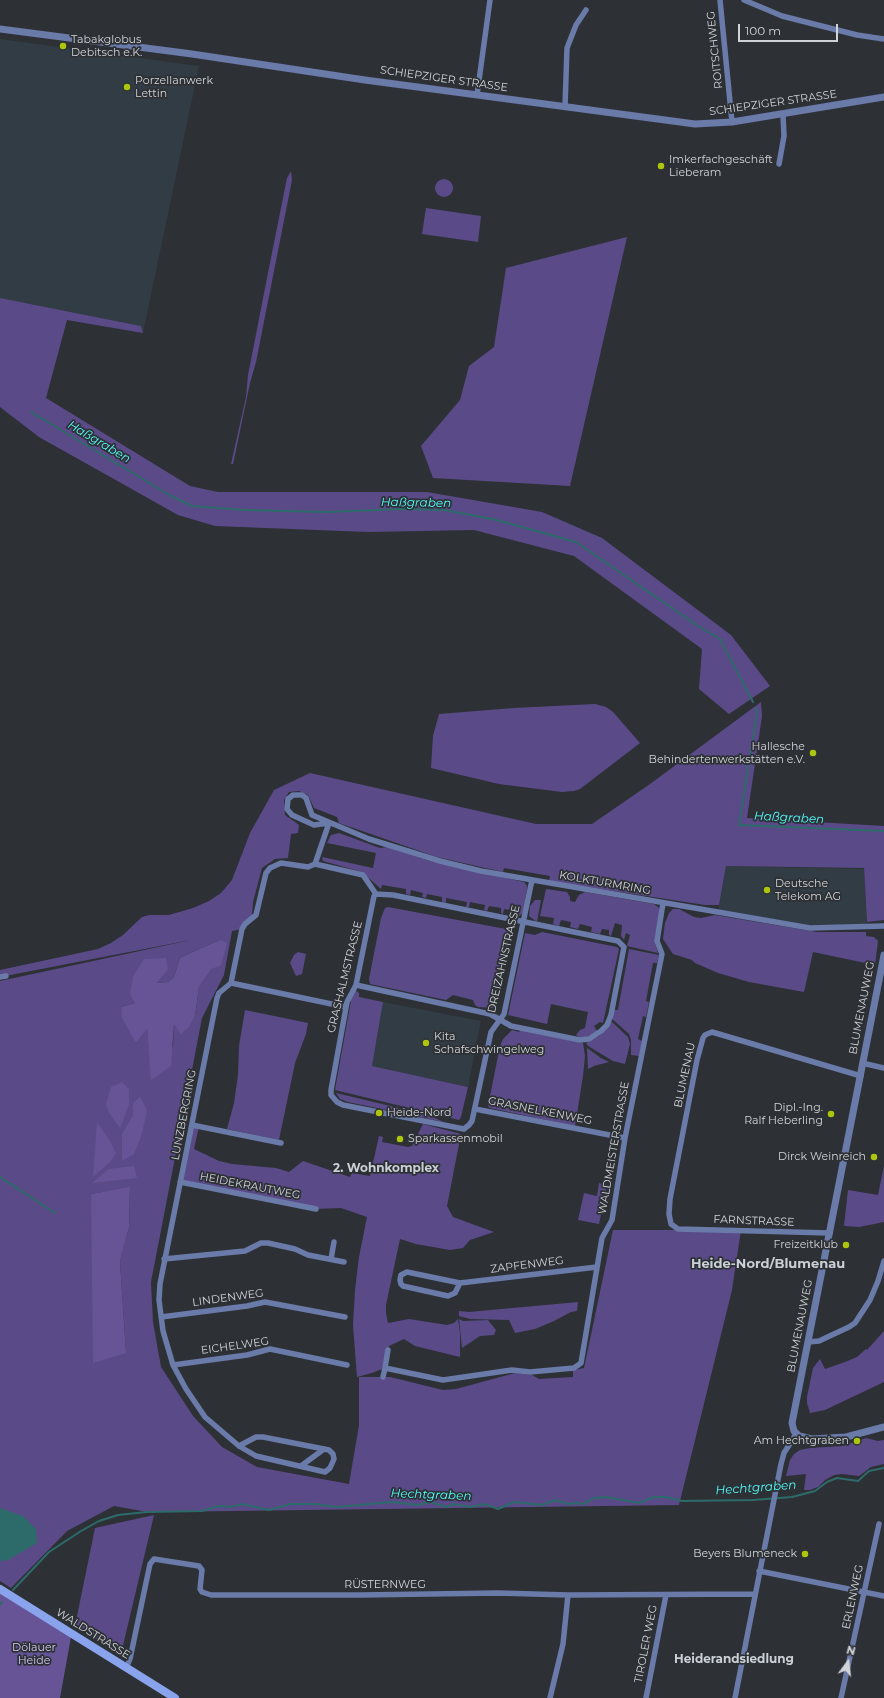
<!DOCTYPE html>
<html>
<head>
<meta charset="utf-8">
<style>
	body { margin:0 }
	#map { position:relative; width:884px; height:1698px; overflow:hidden; background:#2d3136; font-family:Montserrat,sans-serif }
	canvas { display:block }
	.north { position:absolute; left:828px; top:1642px; width:40px; height:40px; -webkit-text-stroke:3px #2d3136; paint-order:stroke; rotate:15deg; font-size:11px; font-weight:700; line-height:16px; text-align:center; color:#d1d4d7 }
	.north::after { content:''; display:block; margin:auto; width:14px; height:18px; background:#d1d4d7; clip-path:polygon(50% 0,100% 100%,50% 72%,0 100%) }
	.scale { position:absolute; left:738px; top:24px; width:100px; height:18px; box-sizing:border-box; border:2px solid #d1d4d7; border-top:0; padding-left:5px; font-size:12px; line-height:14px; white-space:nowrap; color:#d1d4d7; -webkit-text-stroke:3px #2d3136; paint-order:stroke }
</style>
</head>
<body>
<div id="map">
<canvas width="884" height="1698"></canvas>
<div class="north">N</div>
<div class="scale">100 m</div>
</div>
<script>
const context = document.querySelector('canvas').getContext('2d');
context.lineJoin = 'round';
function fillPath(path, color) { context.fillStyle = color; context.fill(path, 'evenodd'); }
const poly = rows => new Path2D(rows.map(r => 'M' + r).join(''));
function trace(path, color, width, dash) { context.strokeStyle = color; context.lineWidth = width; context.lineCap = dash ? 'butt' : 'round'; context.setLineDash(dash || []); context.stroke(path); }
function write(font, color, halo, rows, align = 'center') {
  context.font = font + ' Montserrat,sans-serif'; context.lineWidth = 3.5; context.setLineDash([]); context.textBaseline = 'middle'; context.strokeStyle = halo; context.fillStyle = color; for (const [text, x, y, turn = 0] of rows) {
    context.save(); context.translate(x, y); context.rotate((+turn || 0) * Math.PI / 180); context.textAlign = isNaN(turn) ? turn : align; if (halo) context.strokeText(text, 0, 0); context.fillText(text, 0, 0); context.restore();
  }
}
fillPath(poly([
	[0,39,199,66,143,333,141,326,0,298],
	[726,866,864,869,867,926,810,928,718,912],
	[383,1002,481,1021,468,1087,372,1066]
]), '#323c44');
fillPath(poly([
	[291,171,292,180,256,362,250,383,233,464,231,464,246,397,248,375,268,273,287,178],
	'435 188a9 9 0 1 1 18 0a9 9 0 1 1-18 0Z',
	[426,208,481,216,478,242,422,234],
	[627,237,570,486,433,478,421,446,460,400,469,366,494,347,506,268],
	[0,298,141,326,143,333,67,320,46,398,190,486,218,492,427,492,542,512,602,538,731,635,770,686,729,714,699,689,702,649,574,556,474,530,368,532,215,526,178,515,39,437,0,407],
	[761,702,762,716,747,818,884,826,884,920,867,922,864,868,726,866,719,905,705,905,549,881,550,876,504,868,503,872,437,857,339,823,337,817,314,808,308,795,299,791,289,792,284,800,285,815,299,825,298,833,291,834,288,858,275,859,262,868,253,902,252,915,243,923,242,929,232,931,224,975,202,1018,151,1282,153,1322,161,1367,193,1416,222,1447,257,1467,349,1484,359,1425,359,1377,390,1377,443,1390,456,1389,515,1373,532,1375,539,1379,573,1377,573,1370,584,1368,613,1230,741,1230,732,1290,679,1505,158,1512,153,1513,114,1506,67,1531,11,1588,0,1581,0,981,191,940,0,977,0,970,98,949,111,943,123,935,142,917,149,915,169,915,193,908,209,901,221,893,232,880,250,833,274,790,310,773,536,824,592,824,650,784],
	[220,940,212,969,199,987,195,1016,174,1023,173,1046,152,1079,147,1028,136,1043,121,1007,135,1003,156,983,168,982,174,977,180,958,201,948],
	[130,1188,129,1228,120,1261,126,1353,91,1194],
	[595,704,606,707,613,712,640,743,580,789,574,791,562,792,499,784,431,768,433,736,439,714,514,708],
	[339,833,380,848,387,847,430,861,524,882,527,886,527,889,523,913,519,916,515,916,515,911,504,909,503,914,501,913,501,908,489,906,487,911,484,910,485,905,470,902,469,907,466,907,467,902,446,898,446,903,442,902,442,897,427,894,426,898,422,897,423,893,411,890,410,895,406,894,406,889,382,885,381,889,362,872,323,861,322,857,373,868,376,853,327,843,331,835],
	[546,889,567,892,570,897,570,901,575,902,579,895,585,892,654,904,659,908,660,916,655,943,658,953,627,946,630,935,626,933,624,940,621,936,622,925,615,923,611,936,609,935,609,930,602,929,600,934,591,932,592,927,580,924,578,929,570,927,571,922,561,920,559,926,553,924,554,918,540,916],
	[535,900,541,900,537,922,529,916,530,906],
	[388,907,506,929,508,931,508,937,493,1008,478,1007,475,1005,473,1000,453,995,446,1000,370,984,369,979,381,918,385,908],
	[673,909,679,909,694,917,701,918,715,915,817,932,866,932,866,936,874,937,878,941,875,965,813,952,804,992,749,982,718,973,695,963,692,960,673,954,663,939,665,923,669,913],
	[542,932,617,947,619,949,603,1023,600,1022,594,1026,597,1031,587,1037,581,1038,576,1035,580,1030,585,1028,588,1012,551,1004,547,1024,508,1015,525,933,535,935],
	[629,949,659,955,657,963,653,963,646,1001,649,1002,646,1017,643,1016,638,1039,642,1041,639,1056,631,1055,631,1040,629,1034,611,1018,614,1010,618,1010],
	[298,952,306,954,302,974,296,976,290,963,294,955],
	[355,990,359,993,359,997,383,1002,372,1066,468,1087,461,1117,459,1120,335,1090,352,995],
	[245,1010,308,1023,306,1034,295,1063,279,1140,227,1129,234,1103,238,1075,239,1046],
	[611,1021,628,1037,630,1044,625,1064,613,1061,588,1046,586,1043,599,1036],
	[512,1030,519,1032,520,1030,583,1043,585,1056,583,1076,575,1126,490,1108,488,1106,500,1046,503,1039],
	[587,1048,601,1058,609,1062,594,1066,588,1069],
	[336,1093,428,1115,444,1122,348,1102,340,1099],
	[423,1124,461,1134,447,1206,453,1217,494,1232,470,1240,463,1248,450,1250,416,1244,400,1239,386,1305,386,1313,388,1323,409,1319,447,1325,454,1323,458,1319,460,1333,460,1357,415,1346,404,1339,389,1346,385,1368,372,1373,357,1377,353,1325,355,1290,359,1257,367,1217,341,1208,315,1209,180,1182,192,1125,199,1126,194,1149,219,1161,232,1164,276,1168,289,1172,303,1161,350,1177,352,1173,370,1176,379,1136,383,1137,382,1142,408,1147,412,1146],
	[884,1166,884,1222,859,1227,844,1226,848,1190,878,1195],
	[599,1183,607,1185,599,1224,578,1220,584,1193,597,1196],
	[578,1302,577,1311,571,1312,554,1321,535,1329,515,1333,509,1320,470,1319,459,1316,459,1311,469,1312],
	[459,1319,463,1321,488,1320,496,1330,494,1335,480,1336,462,1348],
	[884,1331,884,1382,825,1410,810,1413,807,1403,807,1397,813,1368,820,1359,825,1369,845,1362,857,1357,866,1349,867,1350],
	[866,1438,878,1441,884,1440,884,1464,871,1467,859,1476,842,1474,834,1475,825,1480,818,1487,810,1490,804,1490,806,1474,786,1476,790,1460,794,1454,800,1450,810,1448,843,1446],
	[154,1515,121,1654,75,1626,95,1528]
]), '#5b4a88');
fillPath(poly([
	[220,940,227,943,221,965,212,969,199,987,195,1016,189,1027,181,1034,174,1024,171,1066,151,1080,147,1029,136,1043,122,1018,121,1007,135,1003,130,994,133,976,144,959,166,958,168,970,156,983,168,982,174,977,180,958,201,948],
	[122,1082,129,1089,129,1105,120,1128,109,1113,106,1104,111,1087],
	[140,1097,147,1110,142,1134,134,1154,122,1161,122,1134,133,1115,133,1103],
	[97,1122,108,1138,116,1153,111,1161,93,1177],
	[134,1166,137,1178,92,1183,109,1169],
	[130,1187,129,1228,120,1261,126,1353,93,1363,91,1194],
	[0,1593,71,1637,60,1698,0,1698]
]), '#665497');
fillPath(poly([
	[0,1508,23,1516,36,1529,37,1543,8,1560,0,1561]
]), '#2d6b6a');
trace(poly([
	[31,412,171,496,192,506,245,510,327,512,402,509,444,510,497,520,576,542,698,626,720,639,753,702],
	[756,708,757,713,739,825,884,831],
	[0,1177,55,1213],
	[13,1590,49,1552,81,1531,99,1521,118,1515,146,1512,202,1511,219,1506,231,1507,242,1504,269,1510,290,1504,316,1504,337,1507,391,1502,418,1505,430,1502,447,1507,453,1504,470,1507,485,1504,498,1509,514,1502,542,1505,556,1500,568,1504,575,1503,583,1504,594,1498,606,1497,639,1503,654,1497,666,1497,682,1501,753,1500,792,1497,815,1491,827,1482,837,1478,858,1481,869,1471,884,1468],
	[0,1605,2,1602]
]), '#2d6b6a', 2);
trace(poly([
	[720,0,732,122],
	[744,0,782,16,857,35,884,39],
	[477,95,490,0],
	[565,107,567,48,576,25,586,10],
	[779,164,784,136,783,115],
	[329,823,314,825,292,815,287,809,288,799,293,795,302,795,306,798,312,815,369,839,440,861,481,871,810,928,884,926],
	[315,864,363,875,376,894],
	[376,894,374,896,356,985,347,1002,331,1090,331,1095,337,1102,343,1105,464,1129,469,1125,472,1121,491,1032,504,1014,532,880],
	[0,977,6,976],
	[231,983,346,1007],
	[356,985,490,1014,511,1026,580,1040,589,1039,601,1031,607,1025,611,1015,624,947,618,941,393,895,376,894],
	[862,1063,884,1068],
	[475,1109,625,1138],
	[192,1125,281,1143],
	[180,1182,316,1209],
	[830,1233,678,1229,671,1224,669,1214,670,1199,697,1060,703,1038,705,1035,712,1032,861,1076],
	[164,1259,245,1251,261,1243,268,1243,295,1249,308,1255,344,1262],
	[331,1259,334,1242],
	[460,1283,455,1293,448,1296,403,1286,401,1284,400,1280,401,1275,407,1272,460,1283,597,1267],
	[161,1317,247,1306,265,1302,345,1317],
	[808,1342,819,1341,849,1327,855,1323,870,1300,878,1281,884,1261],
	[173,1365,247,1355,270,1349,347,1365],
	[385,1368,388,1350],
	[383,1377,385,1368,443,1380,512,1370,530,1372,574,1368,581,1363,602,1238,612,1220,625,1138,662,954,657,941,663,903],
	[239,1446,256,1437,263,1437,329,1450,333,1454,334,1459,330,1468,325,1472,256,1456,239,1446,205,1417,186,1389,173,1365,163,1331,159,1300,160,1284,217,998,219,993,231,983,242,929,245,924,256,915,266,873,270,868,281,863,308,867,315,864,329,823],
	[301,1466,324,1449],
	[759,1571,884,1596],
	[126,1668,130,1659,150,1564,154,1559,199,1566,202,1570,200,1589,202,1592,211,1595,361,1595,498,1593,568,1595,755,1594],
	[550,1698,563,1644,568,1595],
	[646,1698,666,1595],
	[735,1698,781,1464,784,1453,796,1434],
	[841,1698,879,1524]
]), '#6a7aa9', 5.5);
trace(poly([
	[0,29,192,54,365,80,695,124,732,122,884,97],
	[884,955,792,1423,794,1431,799,1436,812,1439,846,1437,884,1427]
]), '#6a7aa9', 7);
trace(poly([
	[0,1589,175,1698]
]), '#8aa3ed', 8);
for (const [x, y, r, color] of [
	[63,46,4,"#adc60d"],
	[127,87,4,"#adc60d"],
	[661,166,4,"#adc60d"],
	[813,753,4,"#adc60d"],
	[767,890,4,"#adc60d"],
	[426,1043,4,"#adc60d"],
	[379,1113,4,"#adc60d"],
	[831,1114,4,"#adc60d"],
	[400,1139,4,"#adc60d"],
	[874,1157,4,"#adc60d"],
	[846,1245,4,"#adc60d"],
	[857,1441,4,"#adc60d"],
	[805,1554,4,"#adc60d"]
]) { const dot = new Path2D(); dot.arc(x, y, r, 0, 2 * Math.PI); context.fillStyle = color; context.fill(dot); trace(dot, '#2d3136', 1.5); }
write('11px', '#d1d4d7', '#2d3136', [
	["Tabakglobus",71,40],
	["Debitsch e.K.",71,53],
	["Porzellanwerk",135,81],
	["Lettin",135,94],
	["Imkerfachgeschäft",669,160],
	["Lieberam",669,173],
	["Hallesche",805,747,"right"],
	["Behindertenwerkstätten e.V.",805,760,"right"],
	["Deutsche",775,884],
	["Telekom AG",775,897],
	["Kita",434,1037],
	["Schafschwingelweg",434,1050],
	["Dipl.-Ing.",823,1108,"right"],
	["Ralf Heberling",823,1121,"right"],
	["Heide-Nord",387,1113],
	["Sparkassenmobil",408,1139],
	["Dirck Weinreich",866,1157,"right"],
	["Freizeitklub",838,1245,"right"],
	["Am Hechtgraben",849,1441,"right"],
	["Beyers Blumeneck",797,1554,"right"]
], 'left');
write('11px', '#d1d4d7', '#2d3136', [
	["ROITSCHWEG",715,50,-96],
	["SCHIEPZIGER STRASSE",444,79,8],
	["SCHIEPZIGER STRASSE",773,103,-8],
	["KOLKTURMRING",605,883,10],
	["DREIZAHNSTRASSE",504,959,-77],
	["GRASHALMSTRASSE",345,977,-76],
	["BLUMENAUWEG",862,1008,-79],
	["BLUMENAU",685,1075,-78],
	["GRASNELKENWEG",540,1111,11],
	["LUNZBERGRING",184,1115,-79],
	["WALDMEISTERSTRASSE",614,1148,-80],
	["HEIDEKRAUTWEG",250,1186,11],
	["FARNSTRASSE",754,1221,2],
	["ZAPFENWEG",527,1265,-7],
	["LINDENWEG",228,1298,-8],
	["BLUMENAUWEG",800,1326,-79],
	["EICHELWEG",235,1346,-8],
	["RÜSTERNWEG",385,1585],
	["ERLENWEG",853,1597,-78],
	["WALDSTRASSE",93,1634,32],
	["TIROLER WEG",646,1644,-79]
]);
write('11px', '#d2caf1', '#2d3136', [
	["Dölauer",34,1648],
	["Heide",34,1661]
]);
write('italic 12px', '#54fcfa', '#2d3136', [
	["Haßgraben",99,442,31],
	["Haßgraben",416,503,1],
	["Haßgraben",789,818,3],
	["Hechtgraben",756,1488,-4],
	["Hechtgraben",431,1495,2]
]);
write('bold 12px', '#cad0d5', '#2d3136', [
	["2. Wohnkomplex",386,1168],
	["Heiderandsiedlung",734,1659]
]);
write('bold 13px', '#cad0d5', '#2d3136', [
	["Heide-Nord/Blumenau",768,1264]
]);
</script>
</body>
</html>
